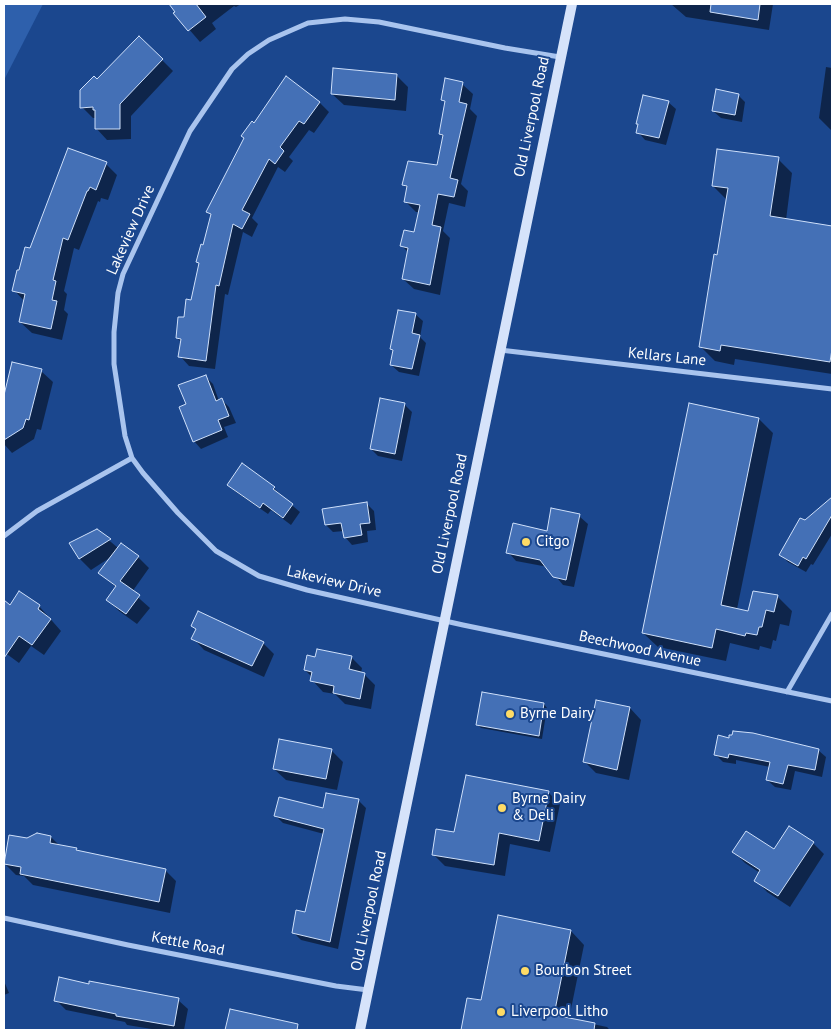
<!DOCTYPE html>
<html>
<head>
<meta charset="utf-8">
<style>
	body { margin:0 }
	#map { position:relative; width:836px; height:1034px; overflow:hidden; background:#1b478e; font-family:"PT Sans",sans-serif }
	canvas { display:block }
	.frame { position:absolute; inset:0; border:5px solid #fff; pointer-events:none }
</style>
</head>
<body>
<div id="map">
<canvas width="836" height="1034"></canvas>
<div class="frame"></div>
</div>
<script>
const context = document.querySelector('canvas').getContext('2d');
context.lineJoin = 'round';
function fillPath(path, color) { context.fillStyle = color; context.fill(path, 'evenodd'); }
const poly = rows => new Path2D(rows.map(r => 'M' + r).join(''));
function trace(path, color, width, dash) { context.strokeStyle = color; context.lineWidth = width; context.lineCap = dash ? 'butt' : 'round'; context.setLineDash(dash || []); context.stroke(path); }
function write(font, color, halo, rows, align = 'center') {
  context.font = font + ' "PT Sans",sans-serif'; context.lineWidth = 4; context.setLineDash([]); context.textBaseline = 'middle'; context.strokeStyle = halo; context.fillStyle = color; for (const [text, x, y, turn = 0] of rows) {
    context.save(); context.translate(x, y); context.rotate((+turn || 0) * Math.PI / 180); context.textAlign = isNaN(turn) ? turn : align; if (halo) context.strokeText(text, 0, 0); context.fillText(text, 0, 0); context.restore();
  }
}
fillPath(poly([
	[4,4,43,4,4,80]
]), '#2e60ac');
fillPath(poly([
	[171,4,241,4,236,7,234,6,212,23,216,29,200,42,175,13,177,12],
	[671,4,773,4,769,30,686,17],
	[139,37,173,71,131,116,131,139,107,140,96,128,96,118,93,118,82,107,97,81],
	[826,67,832,68,832,131,819,118],
	[397,76,408,87,406,111,344,105,332,94],
	[286,78,320,103,329,112,314,133,309,130,289,157,293,161,285,172,278,167,252,218,258,224,252,237,243,232,228,295,225,294,215,369,189,366,180,356,181,342,177,338,192,301,200,264,198,262,204,246,212,216,207,212,254,125],
	[462,84,473,94,470,109,477,116,461,184,468,191,465,207,449,203,443,231,450,238,440,295,414,289,403,279,409,253,402,246,415,234,420,212,416,212,405,201,408,189,404,185,438,167,444,138,440,134,446,103,442,99],
	[738,95,745,102,742,122,721,118,713,111],
	[668,102,676,109,666,145,645,140,638,132,639,125,637,124],
	[778,159,792,173,786,220,832,228,832,374,735,359,734,365,715,361,701,347,727,200,713,186],
	[106,164,117,175,108,200,101,198,100,202,98,201,79,250,74,248,64,291,67,294,64,310,68,314,62,340,32,333,20,322,25,302,14,290,20,272,31,250],
	[415,314,423,321,420,337,426,343,419,376,399,372,391,365,394,352,391,349],
	[13,363,41,371,53,382,41,430,37,429,34,439,12,453,4,444,4,400],
	[205,376,213,384,219,401,222,400,229,407,236,423,224,427,228,437,201,449,194,441,188,405],
	[381,400,405,405,412,412,402,461,378,456,371,449],
	[759,419,773,433,737,609,749,612,777,596,792,611,789,626,780,624,776,641,773,640,771,649,760,646,759,650,730,643,726,661,658,647,643,633],
	[228,485,274,488,281,495,281,496,300,512,291,525,271,510,268,514,236,492],
	[832,498,832,534,813,565,811,564,806,572,788,562,781,555,805,522],
	[366,503,374,511,376,530,367,531,368,542,352,545,345,537,344,531,333,532,326,525],
	[579,516,588,524,574,587,563,585,548,567,516,561,508,552],
	[97,530,118,548,121,544,138,557,149,568,132,592,150,608,137,624,119,611,108,600,117,588,100,573,111,557,91,570,80,559,71,544],
	[6,603,10,606,39,606,61,631,44,655,31,646,19,663,4,652,4,607],
	[192,626,263,643,274,654,264,677,204,650,193,638,197,630],
	[351,657,362,668,361,673,364,674,375,685,371,709,345,704,335,694,323,692,312,680,312,677,305,670,316,658],
	[544,704,547,708,542,739,481,728,478,725],
	[630,708,641,720,629,780,596,773,585,762],
	[733,737,818,750,826,757,822,777,795,771,791,790,775,787,767,780,770,767,736,760,736,764,723,762,715,754],
	[331,750,343,762,337,790,286,780,274,769],
	[548,792,560,804,550,852,510,844,505,876,445,866,434,855,455,834],
	[359,801,366,808,338,949,301,940,293,932,306,914,324,834,283,823,276,816,323,810],
	[51,837,60,846,76,849,79,852,165,870,176,881,170,913,33,885,24,876,16,875,4,863],
	[813,843,824,854,790,907,767,892,756,880,760,873,745,863,734,852,774,851],
	[571,931,584,945,569,1019,607,1027,610,1030,462,1030,468,999,482,1002],
	[4,981,9,993,4,995],
	[90,985,178,1000,188,1009,184,1030,158,1030,127,1025,125,1022,66,1010,56,1000],
	[231,1010,279,1021,289,1030,227,1030]
]), '#0007');
const building = poly([
	[169,4,196,4,206,17,188,31,173,13,175,12,169,4],
	[711,4,760,4,758,20,710,12,711,4],
	[139,36,163,59,120,104,120,129,95,129,95,110,93,110,93,107,80,108,80,90,94,76,97,79,139,36],
	[333,68,397,74,395,100,331,94,333,68],
	[286,76,320,102,304,124,299,121,280,147,284,151,275,164,269,159,242,210,250,214,242,229,233,224,219,286,216,285,206,361,178,357,181,339,176,338,178,317,184,317,186,299,191,300,199,263,196,262,201,244,203,245,211,214,206,212,244,138,241,136,252,121,254,123,286,76],
	[445,78,463,82,459,102,467,104,450,178,458,180,454,197,438,194,432,225,441,227,430,285,402,279,408,248,400,246,404,230,414,232,420,205,404,202,407,186,402,185,408,161,437,165,443,135,439,134,445,101,441,100,445,78],
	[716,89,739,94,735,115,712,111,716,89],
	[643,95,669,101,659,138,636,133,638,124,636,124,643,95],
	[68,148,107,162,96,190,90,187,88,191,87,191,68,240,63,238,53,280,56,281,52,300,57,301,51,329,19,322,25,294,12,291,17,270,19,270,25,247,30,248,68,148],
	[717,149,779,157,770,216,832,226,832,349,830,362,721,345,720,351,699,347,714,254,717,255,728,188,712,186,717,149],
	[398,310,416,313,412,333,420,335,412,369,390,365,393,350,390,349,398,310],
	[12,362,42,369,29,420,26,419,23,428,4,440,4,395,12,362],
	[206,375,216,401,222,398,229,416,218,420,222,430,193,442,179,407,186,404,178,385,206,375],
	[380,398,405,403,395,454,370,449,380,398],
	[689,403,759,418,721,605,748,611,753,591,778,595,774,612,766,610,762,627,759,627,757,635,746,633,745,636,716,629,712,648,642,633,689,403],
	[242,463,275,487,273,489,293,504,283,518,263,503,260,508,227,485,242,463],
	[832,497,832,515,806,559,803,557,798,566,779,555,800,518,805,520,832,497],
	[367,502,370,523,360,524,362,535,344,538,341,523,325,525,322,509,367,502],
	[551,508,580,514,566,580,553,577,540,560,506,553,513,523,547,531,551,508],
	[97,529,111,539,79,559,69,543,97,529],
	[121,543,139,556,120,581,140,595,126,614,106,600,116,586,98,573,121,543],
	[19,591,40,605,38,609,51,619,32,645,19,636,4,658,4,600,10,605,19,591],
	[198,611,264,642,252,666,191,639,196,629,191,626,198,611],
	[317,649,352,656,349,669,365,673,360,699,333,693,334,686,310,681,312,672,304,670,307,655,315,657,317,649],
	[482,692,544,703,539,736,476,725,482,692],
	[596,700,630,707,617,770,583,762,596,700],
	[733,731,753,733,819,749,815,770,788,765,783,784,766,780,770,762,729,754,728,758,714,755,718,735,729,738,729,735,732,735,733,731],
	[279,739,332,749,326,779,273,769,279,739],
	[466,775,549,791,539,841,499,833,494,865,432,855,436,829,454,832,466,775],
	[326,793,359,799,330,942,292,933,296,910,305,912,324,829,274,816,279,797,323,808,326,793],
	[789,826,814,842,778,896,754,881,760,870,732,852,746,831,774,849,789,826],
	[37,833,51,836,50,843,77,848,76,850,166,869,159,902,20,874,21,867,4,864,9,835,27,838,37,833],
	[498,915,571,930,554,1015,595,1023,594,1030,461,1030,467,998,481,1000,498,915],
	[59,977,89,984,89,981,179,998,174,1026,116,1016,116,1014,54,1001,59,977],
	[230,1009,298,1024,297,1030,225,1030,230,1009]
]);
fillPath(building, '#4470b6');
trace(building, '#cfe0fa', 1);
trace(poly([
	[560,57,505,48,379,22,345,19,308,23,269,40,248,54,232,69,190,131,123,274,118,293,114,332,114,364,125,436,132,458,143,473,178,513,216,551,259,576,307,590,463,625,832,701],
	[500,350,832,389],
	[4,536,37,511,132,458],
	[787,692,832,614],
	[4,918,128,945,336,986,368,990]
]), '#a9c4ee', 5);
trace(poly([
	[360,1030,572,4]
]), '#d6e3fa', 10);
for (const [x, y, r, color] of [
	[526,542,5,"#fedb66"],
	[510,714,5,"#fedb66"],
	[502,808,5,"#fedb66"],
	[525,971,5,"#fedb66"],
	[501,1012,5,"#fedb66"]
]) { const dot = new Path2D(); dot.arc(x, y, r, 0, 2 * Math.PI); context.fillStyle = color; context.fill(dot); trace(dot, '#1b478e', 2); }
write('15px', '#fff', '#1b478e', [
	["Old Liverpool Road",532,117,-78],
	["Lakeview Drive",131,230,-66],
	["Kellars Lane",667,357,6],
	["Old Liverpool Road",450,514,-78],
	["Lakeview Drive",334,582,13],
	["Beechwood Avenue",640,649,12],
	["Old Liverpool Road",369,911,-78],
	["Kettle Road",188,944,11]
]);
write('15px', '#fff', '#1b478e', [
	["Citgo",536,542],
	["Byrne Dairy",520,714],
	["Byrne Dairy",512,799],
	["& Deli",512,816],
	["Bourbon Street",535,971],
	["Liverpool Litho",511,1012]
], 'left');
</script>
</body>
</html>
